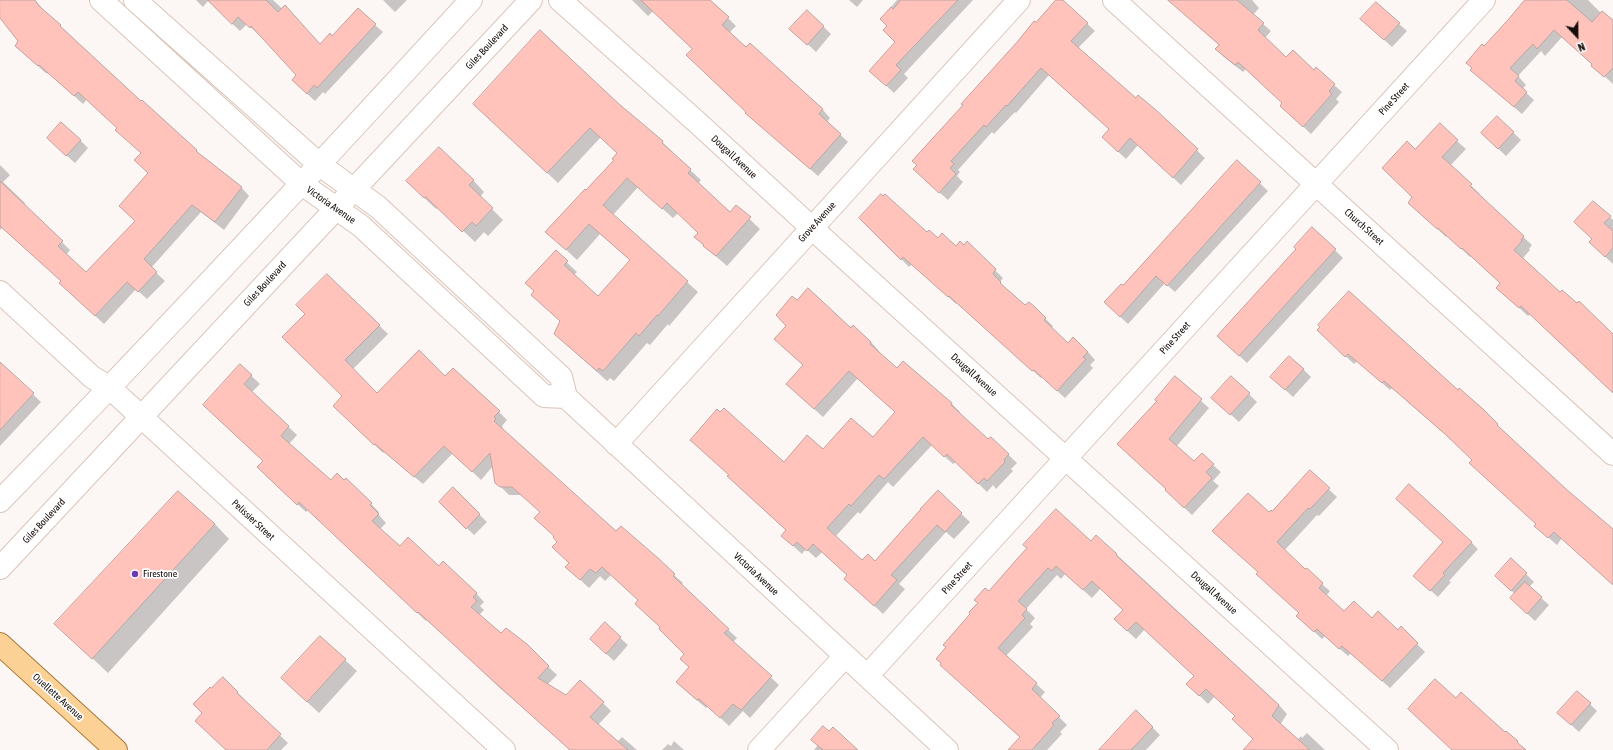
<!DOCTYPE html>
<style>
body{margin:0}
#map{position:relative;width:1613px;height:750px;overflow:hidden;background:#fcf7f5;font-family:"Asap Condensed",sans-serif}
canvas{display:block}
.north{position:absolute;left:1557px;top:16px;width:40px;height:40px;-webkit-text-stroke:3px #fff;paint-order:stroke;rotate:158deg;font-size:11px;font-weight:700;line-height:16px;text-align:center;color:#150d09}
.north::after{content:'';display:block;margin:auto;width:14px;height:18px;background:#150d09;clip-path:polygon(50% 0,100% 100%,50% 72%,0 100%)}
</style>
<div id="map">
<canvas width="1613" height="750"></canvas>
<div class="north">N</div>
</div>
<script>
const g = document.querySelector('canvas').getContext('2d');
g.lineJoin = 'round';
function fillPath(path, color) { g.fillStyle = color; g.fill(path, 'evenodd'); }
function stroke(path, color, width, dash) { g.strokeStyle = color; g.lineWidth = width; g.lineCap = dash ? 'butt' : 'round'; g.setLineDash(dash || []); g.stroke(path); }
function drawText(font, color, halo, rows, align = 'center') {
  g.font = font + ' "Asap Condensed",sans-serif'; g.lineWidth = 3.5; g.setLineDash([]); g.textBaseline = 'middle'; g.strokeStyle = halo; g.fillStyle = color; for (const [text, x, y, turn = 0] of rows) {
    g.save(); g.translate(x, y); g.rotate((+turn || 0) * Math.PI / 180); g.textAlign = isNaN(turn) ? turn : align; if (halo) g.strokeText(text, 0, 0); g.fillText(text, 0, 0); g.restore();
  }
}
const shadow = new Path2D(`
 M0,0H35L45,12L69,34L68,35L141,103L165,121L205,159L241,187L249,196L224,230L201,212L151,268L165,281L147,299L136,289L104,324L69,292L62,282L3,227L0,230V165L10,175L3,182L25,203L24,205L70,250L66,255L86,274L136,221L149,173L142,154L118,128L87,99L83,104L48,72L47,74L24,54L20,42L0,16Z
 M196,0H273L321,45L332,37L375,25L383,32L325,94L323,92L315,101L301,88L297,75L259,33L258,34L247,24L240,31L208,1L203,7Z
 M383,0H407L395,12Z
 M632,0H694L716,6L736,26L729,33L746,49L750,45L823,110L830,118L827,122L848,142L818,176L754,120L693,49L653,11L648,16Z
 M849,0H863L857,7Z
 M897,0H973L904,74L908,78L894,93L878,78L896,42L888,26L881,19Z
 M1057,0H1062L1095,31L1078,48L1136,99L1155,111L1205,158L1181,185L1138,145L1126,159L1111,145L1110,130L1049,75L1016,113L1015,112L994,134L992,132L958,170L960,172L957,176L963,182L948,200L922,177L1036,23Z
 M1170,0H1252L1259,8L1253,15L1271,31L1265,38L1286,58L1314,71L1316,69L1342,92L1336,99L1339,102L1311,134L1289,113L1283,103L1246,69L1243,72L1224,57L1216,49L1219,45Z
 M1527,0H1588L1601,13L1612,21L1613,20V84L1562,37L1545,56L1541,51L1518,76L1526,85L1522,89L1534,100L1522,114L1479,77L1484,47Z
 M807,11L831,34L816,52L799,36Z
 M1399,24L1407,31L1392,47L1370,27Z
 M619,104L662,142L673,152L672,153L701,180L698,184L730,214L736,206L760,229L727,266L704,246L696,237L699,233L678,213L673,218L638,187L613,215L698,292L669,326L668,324L650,345L647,343L614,381L610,378L607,381L566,344L561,322L543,305L556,252L577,272L574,275L598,297L631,261L600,234L577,260L547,232L615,160L618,153L601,137L558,183L485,114Z
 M1497,117L1521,140L1506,156L1490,141Z
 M80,140L88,148L75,163L56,146Z
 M1457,141L1466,149L1450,166L1480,194L1478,195L1532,245L1529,249L1530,250L1523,258L1560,293L1613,335V393L1530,314L1528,316L1506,296L1501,283L1471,256L1470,257L1447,235L1446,237L1418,211L1414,198L1416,150Z
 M1237,161L1268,191L1175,292L1165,283L1128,324L1113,310L1123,287Z
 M473,180L484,192L480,197L503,220L488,236L484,232L475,242L438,207L436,209L419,193Z
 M1594,202L1613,220V264L1598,250L1593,239Z
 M861,218L927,234L956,247L964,246L967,243L1003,278L1000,282L1008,291L1026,307L1034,308L1053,326L1051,329L1068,345L1088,352L1095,360L1090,365L1093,368L1065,398L1042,377L1041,378L957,303L956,304L912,264L909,267Z
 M1312,228L1343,258L1247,363L1226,343Z
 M327,275L388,334L353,369L378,394L445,378L499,412L507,420L502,426L503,428L502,429L616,532L674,575L683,583L681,585L737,638L733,642L779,685L750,718L743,711L729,726L708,706L706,708L685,690L677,682L690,667L686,654L661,628L639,600L611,575L605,581L600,576L589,588L575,575L559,542L541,512L522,495H509L496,482L493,466L481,480L453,453L423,484L384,452L383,453L334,406L344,396Z
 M851,329L871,342L879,351L878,353L897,370L903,363L952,404L960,412L959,413L988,441L991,438L1017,463L1011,469L1013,471L996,489L993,485L987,492L956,462L953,464L932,445L893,487L888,482L860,514L858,512L835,537L862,561L876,562L938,492L970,522L954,539L946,532L899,584L905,589L883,614L854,587L848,576L822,552L816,558L806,549L802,554L791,544L787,531L737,485L730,475L784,464L823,450L873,439L896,412L858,378L823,417L795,392L804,366L783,347Z
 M1326,338L1459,391L1481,409L1505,433L1565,489L1613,530V583L1562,538L1557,545L1543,533L1537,524L1454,442L1392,388L1390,390L1357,361L1354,364Z
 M241,366L260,384L252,392L297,435L289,444L331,481H344L346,479L379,512L378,514L386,523L380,529L400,548L439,567L476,593L484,602L480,606L484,610L479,615L501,635L526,645L557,675L547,685L566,697L603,703L611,711L598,725L617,742L622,737L637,750H568L569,749L549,730L501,689L450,640L427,620L426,621L308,510L306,512L266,476L264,461L212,413Z
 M4,367L41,402L0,446V372Z
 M1303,369L1311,377L1293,397L1279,384Z
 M1231,377L1257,402L1239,422L1220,405Z
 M1175,378L1209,408L1176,447L1194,462L1213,465L1221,472L1213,481L1219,486L1192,515L1174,498L1167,489L1158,401Z
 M1310,472L1337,497L1319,516L1317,515L1284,551L1330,591L1326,596L1344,613L1372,619L1398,631L1401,628L1425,652L1390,688L1351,653L1348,656L1325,636L1322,639L1305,623L1300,613L1259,572L1269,514L1272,512Z
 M453,489L487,522L474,535L440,502Z
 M215,524L229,539L108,673L56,624Z
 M1091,542L1116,554L1279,705L1287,714L1280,725L1297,740L1301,736L1302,738L1307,733L1325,750H1252L1254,739L1236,716L1215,696L1208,704L1196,692L1195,676L1145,629L1136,639L1124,628V611L1101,588L1092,598L1065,574L1061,579L1057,575L1026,609L1035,618L1030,624L1033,627L1006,656L1045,692L1040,698L1067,725L1060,732L1062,734L1047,750H1034L941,665L989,592Z
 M1471,542L1478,549L1449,581L1451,582L1438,597L1421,582Z
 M1526,574L1534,582L1529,587L1549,605L1535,621L1519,606L1515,594L1504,584Z
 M605,624L628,645L614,661L599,647Z
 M320,637L357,671L319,713L294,690Z
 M223,678L245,700L244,701L288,743L281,750H232L204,713L211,690Z
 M1590,704L1597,711L1579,732L1566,720Z
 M1152,727L1160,735L1146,750H1101Z
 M674,741L684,750H662L668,744L671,746Z
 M818,745L857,750H814Z`);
const building = new Path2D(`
 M0,0H35L39,6L61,25L60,26L141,101L142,100L197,150L196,151L242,187L215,222L192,205L144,259L157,272L138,292L127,282L95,316L59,283L61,281L0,226V181L63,241L58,246L86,272L135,221L119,206L148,173L134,160L141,153L115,130L117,128L78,92L74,96L39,65L38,66L15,46L18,41L0,18Z
 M208,0H266L278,12L285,5L320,44L330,33L332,36L358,8L376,24L317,88L314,85L307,94L292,80L296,75L251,26L250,28L238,17L232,24Z
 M641,0H710L729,17L722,25L746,47L750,43L823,109L819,114L841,134L810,169L745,113L746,112L686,55L692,49Z
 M901,0H958L896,65L901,70L886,86L869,71L895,42L883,30L887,26L880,19L891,7L893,9Z
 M1056,0H1063L1088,23L1071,41L1136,98L1138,95L1156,110L1198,149L1173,178L1130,138L1118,152L1102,137L1109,129L1041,68L1007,106L1006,105L986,127L984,125L951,161L954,164L950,168L956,174L939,193L913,169L917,165L912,161L963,105L961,104L1018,41L1034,21L1036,22Z
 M1168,0H1237L1264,23L1258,30L1286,57L1293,50L1314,70L1316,67L1335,84L1329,91L1332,94L1303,127L1280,106L1282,103L1238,62L1235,65L1215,49L1219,45Z
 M1525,0H1567L1592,22L1602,11L1613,20V68L1604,77L1591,66L1592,64L1554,30L1537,49L1533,44L1510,68L1519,76L1515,81L1527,92L1514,107L1470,70L1472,68L1466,63L1482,44L1484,46L1507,21Z
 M1376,2L1400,23L1384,40L1360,19Z
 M807,10L824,26L807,45L789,29Z
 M540,30L619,104L663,141L662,143L691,169L688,173L730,212L736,205L751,217L716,256L703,246L704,245L694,237L698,233L667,203L662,209L627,178L603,205L688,281L658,316L657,315L639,336L636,333L603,371L599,368L597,371L554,334L560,321L531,295L534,291L525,283L556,250L568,261L564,265L598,296L630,260L589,224L566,250L545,232L585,189L586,190L614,160L612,159L617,153L590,128L547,173L473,104Z
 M1497,116L1514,132L1498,149L1481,133Z
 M61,122L81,140L66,156L47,138Z
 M1440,123L1458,140L1442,157L1472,184L1470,186L1524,236L1521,240L1522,241L1514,250L1560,292L1562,290L1577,303L1579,301L1613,334V393L1521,306L1519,308L1496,288L1500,283L1462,248L1461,249L1438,228L1437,229L1408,203L1412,197L1382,168L1407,141L1415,149Z
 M439,147L474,180L469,185L493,208L476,226L472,222L462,232L426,197L424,198L406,181Z
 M1237,160L1261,182L1167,286L1156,276L1120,317L1104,302L1121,284L1123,285Z
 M881,194L883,196L885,194L927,232L929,230L938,238L942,233L956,246L960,241L964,245L967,241L996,269L993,274L1001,282L1000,283L1025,305L1029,302L1035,307L1046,318L1044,320L1068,343L1073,337L1088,352L1083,357L1086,359L1057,391L1034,370L1032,371L949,296L948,297L903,257L901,260L859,218Z
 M1593,201L1611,216L1604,223L1613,231V248L1605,257L1589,242L1592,239L1574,222Z
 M1312,227L1336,249L1239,356L1217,336L1296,249L1294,247Z
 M327,274L380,325L345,360L377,393L419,350L445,376L453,368L500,411L494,417L496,419L494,421L616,531L621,526L658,558L675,574L673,576L729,629L724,633L772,676L741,710L733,704L720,718L699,699L697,700L676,682L689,667L680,659L684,654L659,629L660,627L635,604L638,600L602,567L596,573L590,569L580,580L565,567L569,563L552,547L557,542L553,537L554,536L534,518L540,512L512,487H500L495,483L490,453L472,472L444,446L414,477L375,444L374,445L333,406L342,396L282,337L305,314L296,305Z
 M808,288L851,328L853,325L871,342L870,344L897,368L903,361L952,403L951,405L988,439L991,437L1009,454L1004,460L1005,462L987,481L984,478L978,484L947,454L944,457L923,437L884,479L879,475L851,506L849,504L827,528L862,560L868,554L875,561L921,509H920L938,490L962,513L945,532L937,525L891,575L897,580L874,606L844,579L847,575L813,544L807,551L797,542L793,546L781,536L786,530L727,476L729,475L690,440L717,409L720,412L724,408L784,462L807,435L823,449L851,418L873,437L895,412L849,371L814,409L786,384L803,365L774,339L786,326L776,315L792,296L797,300Z
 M1349,291L1458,390L1459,388L1482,408L1498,424L1497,425L1566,489L1613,529V585L1554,532L1548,538L1534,526L1536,524L1469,463L1472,460L1445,434L1384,381L1382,383L1348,354L1345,357L1317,330L1320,327L1318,325Z
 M1289,356L1304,369L1285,390L1270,377Z
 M0,362L34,393L0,430Z
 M240,364L252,375L244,384L289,426L281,436L331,480L337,473L344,480L346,478L372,503L370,505L379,514L372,521L400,546L408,537L439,566L443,561L477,593L473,597L477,601L471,607L501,633L506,628L527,644L549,666L538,678L566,695L580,680L604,702L590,717L628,750H570L492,680L440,632L418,612L417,613L299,502L297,505L257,467L263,461L203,405Z
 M1175,376L1202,399L1169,439L1194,461L1202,453L1214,464L1206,472L1212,478L1184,508L1165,490L1166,489L1117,444L1157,401L1155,400Z
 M1231,376L1250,393L1230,415L1211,398Z
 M1310,470L1330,488L1310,509L1308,508L1277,542L1305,569L1307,568L1323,583L1319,588L1344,611L1354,601L1372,618L1378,611L1398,630L1401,626L1418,643L1382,681L1342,646L1339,649L1317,629L1314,632L1296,616L1299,613L1256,574L1258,572L1212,531L1248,493L1269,512L1271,510L1272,511Z
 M1409,484L1472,542L1443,573L1445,575L1430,591L1413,576L1443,542L1396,499Z
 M453,487L480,514L466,529L439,502Z
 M178,491L215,524L92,659L54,624Z
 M1056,509L1091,541L1096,535L1117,554L1116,555L1279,705L1272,716L1310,750H1243L1253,739L1232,719L1235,716L1206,689L1199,696L1186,684L1194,676L1136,622L1127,631L1114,619L1123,610L1092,581L1083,590L1056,566L1052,571L1048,568L1018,601L1027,609L1022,615L1025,618L998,648L1037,683L1032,689L1060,716L1052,723L1054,725L1032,750H1008L1020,737L940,665L941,663L936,659L946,647L943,645L970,614L969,612L978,603L974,600L985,588L989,591L1017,559L1027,548L1023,545Z
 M1511,558L1527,573L1511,591L1495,576Z
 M1525,582L1542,597L1527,614L1510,598Z
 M605,622L621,637L606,654L590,639Z
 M320,636L346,659L307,702L281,678Z
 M223,677L238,692L237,693L281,734L267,750H226L195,721L202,713L193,704L210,687L211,688Z
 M1435,679L1456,698L1461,692L1505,732L1506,731L1518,741L1517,742L1526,750H1452L1408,709Z
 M1577,691L1591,703L1571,725L1557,713Z
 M1136,710L1153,727L1131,750H1099Z
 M823,726L829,731L833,727L858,750H823L811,740Z`);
const minor = new Path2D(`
 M101,0L302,184L361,226L544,396L566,397
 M135,0L320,165L378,207L561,377L566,397L947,750
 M560,0L699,124L826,241L1387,750
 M1114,0L1613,454
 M0,292L92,377L110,388L504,750
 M616,444L1019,0
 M0,501C160,337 316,169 471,0
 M0,568L531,0
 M867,676L1484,0
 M759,750L845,656`);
const major = new Path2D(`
 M0,644L116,750`);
const markers = [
 [135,574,4,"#6a3db5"]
];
const streetNames = [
 ["Giles Boulevard",487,47,-47],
 ["Pine Street",1394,99,-48],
 ["Dougall Avenue",734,157,43],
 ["Victoria Avenue",331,205,35],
 ["Grove Avenue",817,222,-48],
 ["Church Street",1364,227,42],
 ["Giles Boulevard",265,284,-47],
 ["Pine Street",1175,338,-48],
 ["Dougall Avenue",974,375,42],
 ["Pelissier Street",253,520,43],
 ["Giles Boulevard",44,521,-47],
 ["Victoria Avenue",756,574,43],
 ["Pine Street",957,578,-48],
 ["Dougall Avenue",1214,593,42],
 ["Ouellette Avenue",58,697,42]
];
const poiNames = [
 ["Firestone",143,574]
];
fillPath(shadow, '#0003');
fillPath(building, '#ffc3bb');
stroke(building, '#bda4a0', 1);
stroke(minor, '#dac4b8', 24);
stroke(major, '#a97936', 24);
stroke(minor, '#fff', 22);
stroke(major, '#fbd195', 22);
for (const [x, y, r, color] of markers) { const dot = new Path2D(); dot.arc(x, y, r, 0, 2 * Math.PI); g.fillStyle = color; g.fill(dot); stroke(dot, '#fff', 1.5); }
drawText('10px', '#150d09', '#fff', streetNames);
drawText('10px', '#150d09', '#fff', poiNames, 'left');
</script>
